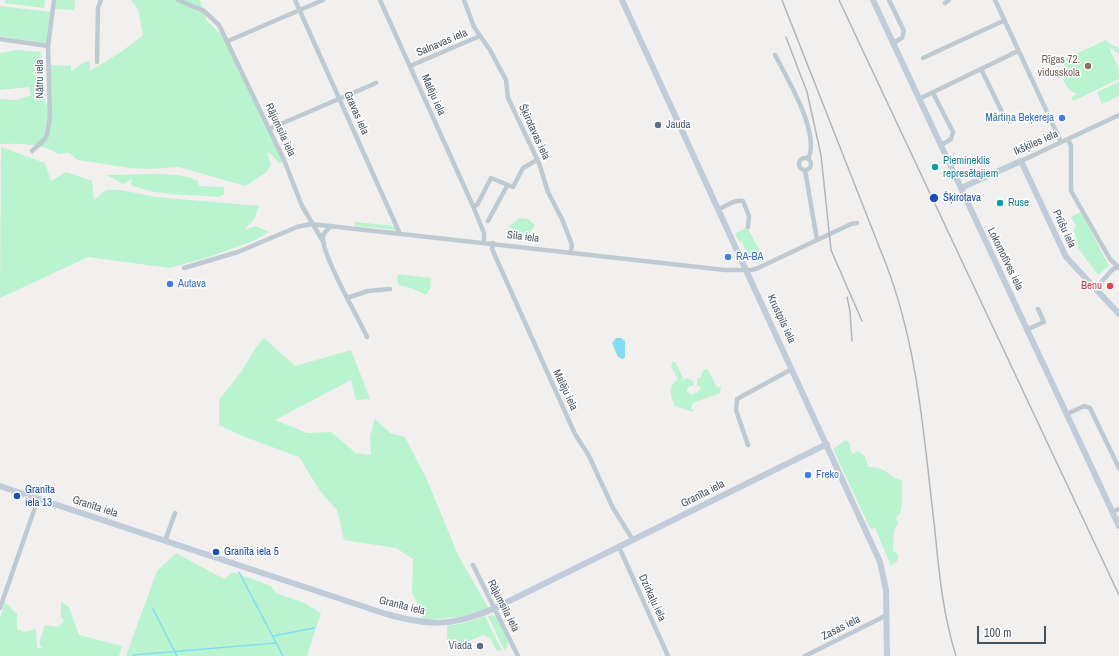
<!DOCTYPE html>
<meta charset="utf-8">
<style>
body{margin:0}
#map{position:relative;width:1119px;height:656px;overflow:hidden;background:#f2efef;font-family:"Archivo Narrow",sans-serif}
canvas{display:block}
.scale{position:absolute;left:977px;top:626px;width:69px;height:18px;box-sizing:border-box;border:2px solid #45535e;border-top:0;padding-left:5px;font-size:12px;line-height:14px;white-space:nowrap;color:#45535e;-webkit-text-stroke:3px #fff;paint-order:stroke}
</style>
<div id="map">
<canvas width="1119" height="656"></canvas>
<div class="scale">100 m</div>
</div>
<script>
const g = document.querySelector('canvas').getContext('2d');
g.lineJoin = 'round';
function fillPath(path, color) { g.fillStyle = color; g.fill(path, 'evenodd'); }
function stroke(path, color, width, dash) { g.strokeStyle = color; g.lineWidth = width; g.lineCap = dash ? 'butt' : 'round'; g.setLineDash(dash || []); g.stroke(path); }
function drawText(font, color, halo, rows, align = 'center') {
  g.font = font + ' "Archivo Narrow",sans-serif'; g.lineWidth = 3; g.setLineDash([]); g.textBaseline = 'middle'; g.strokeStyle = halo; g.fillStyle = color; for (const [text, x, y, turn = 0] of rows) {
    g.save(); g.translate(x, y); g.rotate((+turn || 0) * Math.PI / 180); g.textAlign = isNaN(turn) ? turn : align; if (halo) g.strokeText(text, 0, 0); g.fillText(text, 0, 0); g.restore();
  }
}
const green = new Path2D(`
 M5,0H45L44,8L4,3Z
 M55,0H75L74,10L54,9Z
 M131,0H200L207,21L228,41L284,160L280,164L271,154L267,152L271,164L267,172L245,186L179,167L149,169L130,168L78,160L69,153L58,154C47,144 15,143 0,144V99L16,100L31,95L29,87L0,90V53L16,50L41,52L40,83L46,91L45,106L51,100L50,65L71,66V71L85,62L90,61V71L121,52L143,35L138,9Z
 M0,6L50,12L46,44L0,36Z
 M1106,40L1107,42L1119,48V55L1114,50L1109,48L1119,69V79L1073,101L1071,97L1077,94C1064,88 1059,77 1065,63L1060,65L1058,62Z
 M1119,82V96L1102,104L1097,92Z
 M1,147L45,163L51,181L66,172L92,181L94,200L106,190H121L156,197L259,206L254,219L244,230L256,226L269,232L253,241L212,256L170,268L88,257L0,298Z
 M158,174C171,175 185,174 198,181L199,186L224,187V194L219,197C190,194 159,197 131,185L132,179L123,184L106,175Z
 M1081,212L1109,266L1098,275L1078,248L1074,230L1076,226L1071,217Z
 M519,218L528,219L535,225L527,237L509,227Z
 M355,222L395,226L396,230L355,226Z
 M747,227L765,260L756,263L747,255L742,241L740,242L735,234Z
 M398,274L431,278L430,289L426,295L411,288L398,285L399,282L397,281Z
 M264,338L295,366L351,350L370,399L356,400L351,380L275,420L307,433L331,432L356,453L371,455L370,436L375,419L390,433L405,437L427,480L458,555L489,609L460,617L424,620L412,592L413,559L396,548L344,540L337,510L320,491L299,457L245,437L219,425V400L241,372L257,346Z
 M673,361L676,363L683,378L681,381L687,378L693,381L694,385L687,388V391L691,395L696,393L701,388L700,386L697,387V379L701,377L704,369H707L717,387H721L720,393L693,403L691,408L694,412L675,406C670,395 667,387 678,379L671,366Z
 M846,440L850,444V450L854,454L858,451L865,456L868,467C887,467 886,475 902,481V504L900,515H897L896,519L898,523L894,531L893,551L898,554V560L891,566L875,528L872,529L869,526L833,449Z
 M176,553L224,579L233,572L271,586L276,593L302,602L321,613L307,656H126L157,571Z
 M5,602L17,614V629L24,632L36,629L37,648H42L39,643L45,625L59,627L64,620L61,618V602L69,607L79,635L122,646L119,656H0V618Z
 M493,615L497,617L508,641L507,647L504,650L488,616Z
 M485,616L502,651L496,650L490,638L483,635C473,639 456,649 447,639V626L464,623Z`);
const water = new Path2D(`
 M616,338H621L625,341V357L623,359L618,357L612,343Z`);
const stream = new Path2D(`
 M239,572L283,656
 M153,609L177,656
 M273,636L314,628
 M133,655L276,643`);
const street = new Path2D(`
 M178,0L204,11L219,25L284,160L302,206L324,243
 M295,0L400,234
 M380,0L473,206L484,233V242
 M464,0L474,27L490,50L506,80L508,98L539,163L548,192L562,219L572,245L571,252
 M889,0L904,31L902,38L893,43
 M995,0L1061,142
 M945,3L949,0
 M0,39L48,46
 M228,41L323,0
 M775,55C787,78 821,134 808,159
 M923,58L1003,21
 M97,62L98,8L101,0
 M410,66L480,36
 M981,69L1002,112
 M933,93L953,132L951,139L941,145
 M919,99L1018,51
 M269,129L376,83
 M1068,139L1071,146V191L1110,259L1119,268
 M32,151L44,140L47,135L50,116L48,46L54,0
 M799 164a6 6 0 1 1 12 0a6 6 0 1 1-12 0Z
 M1021,161L1119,115
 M805,170L817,240
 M473,206L477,205L491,178L513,187L523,168L537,160
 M719,209C726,206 735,199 743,201L749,216L748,227
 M488,221L507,186
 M331,226C328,229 324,232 323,236C320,252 359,319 367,337
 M493,243L492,249L575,434L589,456L613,508L633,540
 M184,268L238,252L297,227L311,224L725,270H752L758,268L851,224L857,223
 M1095,289L1112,270L1119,266
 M347,298L368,291L390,289
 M1028,329L1044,322L1038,309
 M1067,414L1084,406L1090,408L1119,468
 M748,445L736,410L737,399L792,369
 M1112,512L1119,509
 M165,541L175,513
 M619,547L668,656
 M473,565L518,656
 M0,608L38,499
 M805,656L885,616`);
const secondary = new Path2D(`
 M622,0L880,562L886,590L887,656
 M873,0L1119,526
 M961,188L1021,161L1066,257L1119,314
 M0,486L386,614C430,626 452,627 495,608L827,444`);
const rail = new Path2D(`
 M782,0L886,264C919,350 924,441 935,531C939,573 943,615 956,656
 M839,0L1119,595
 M786,37L807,92L821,155L831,250L862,321
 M847,297L850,311L852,341`);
const markers = [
 [1088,66,4,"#8d6e63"],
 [1062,118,4,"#3f7fe0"],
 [658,125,4,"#5c6f8a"],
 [935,167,4,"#0f9aa8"],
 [934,198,5,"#1a4fb4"],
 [1000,203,4,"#0f9aa8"],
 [728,257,4,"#3f7fe0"],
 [170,284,4,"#3f7fe0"],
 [1110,286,4,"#e0444e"],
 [808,475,4,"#3f7fe0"],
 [17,496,4,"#1a4fb4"],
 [216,552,4,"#1a4fb4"],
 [480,646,4,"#5c6f8a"]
];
const streetNames = [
 ["Salnavas iela",442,43,-23],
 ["Nātru iela",40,79,-91],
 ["Malēju iela",433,95,66],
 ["Gravas iela",356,113,66],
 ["Rājumsila iela",280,130,65],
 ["Šķirotavas iela",534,132,65],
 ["Ikšķiles iela",1036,143,-24],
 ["Prūšu iela",1064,229,65],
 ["Sila iela",523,237,7],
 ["Lokomotīves iela",1005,259,64],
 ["Krustpils iela",781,319,65],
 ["Malēju iela",565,390,65],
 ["Granīta iela",703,494,-27],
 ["Granīta iela",95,507,18],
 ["Dzirkaļu iela",652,598,65],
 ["Granīta iela",402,606,14],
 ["Rājumsila iela",503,606,63],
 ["Zasas iela",841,628,-27]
];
const educationNames = [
 ["Rīgas 72.",1080,60],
 ["vidusskola",1080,73]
];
const shopNames = [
 ["Mārtiņa Beķereja",1054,118,"right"],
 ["RA-BA",736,257],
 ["Autava",178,284],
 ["Freko",816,475]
];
const serviceNames = [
 ["Jauda",666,125],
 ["Viada",472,646,"right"]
];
const cultureNames = [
 ["Piemineklis",943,161],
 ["represētajiem",943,174],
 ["Ruse",1008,203]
];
const transitNames = [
 ["Šķirotava",943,198],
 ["Granīta",25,490],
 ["iela 13",25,503],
 ["Granīta iela 5",224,552]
];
const healthNames = [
 ["Benu",1102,286]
];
fillPath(green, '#baf3d0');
fillPath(water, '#83dcf3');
stroke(stream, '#83dcf3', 1.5);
stroke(street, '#becad2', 4.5);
stroke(secondary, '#c0ccda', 6);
stroke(rail, '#b1b4ba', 1.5);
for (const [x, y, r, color] of markers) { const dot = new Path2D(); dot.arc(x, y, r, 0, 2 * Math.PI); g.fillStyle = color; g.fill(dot); stroke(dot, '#fff', 1.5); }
drawText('11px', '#45535e', '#fff', streetNames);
drawText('11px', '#785e54', '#fff', educationNames, 'right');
drawText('11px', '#366cbe', '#fff', shopNames, 'left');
drawText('11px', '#4e5e75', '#fff', serviceNames, 'left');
drawText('11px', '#0d838f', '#fff', cultureNames, 'left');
drawText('11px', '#164399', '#fff', transitNames, 'left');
drawText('11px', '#be3a42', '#fff', healthNames, 'right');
</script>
